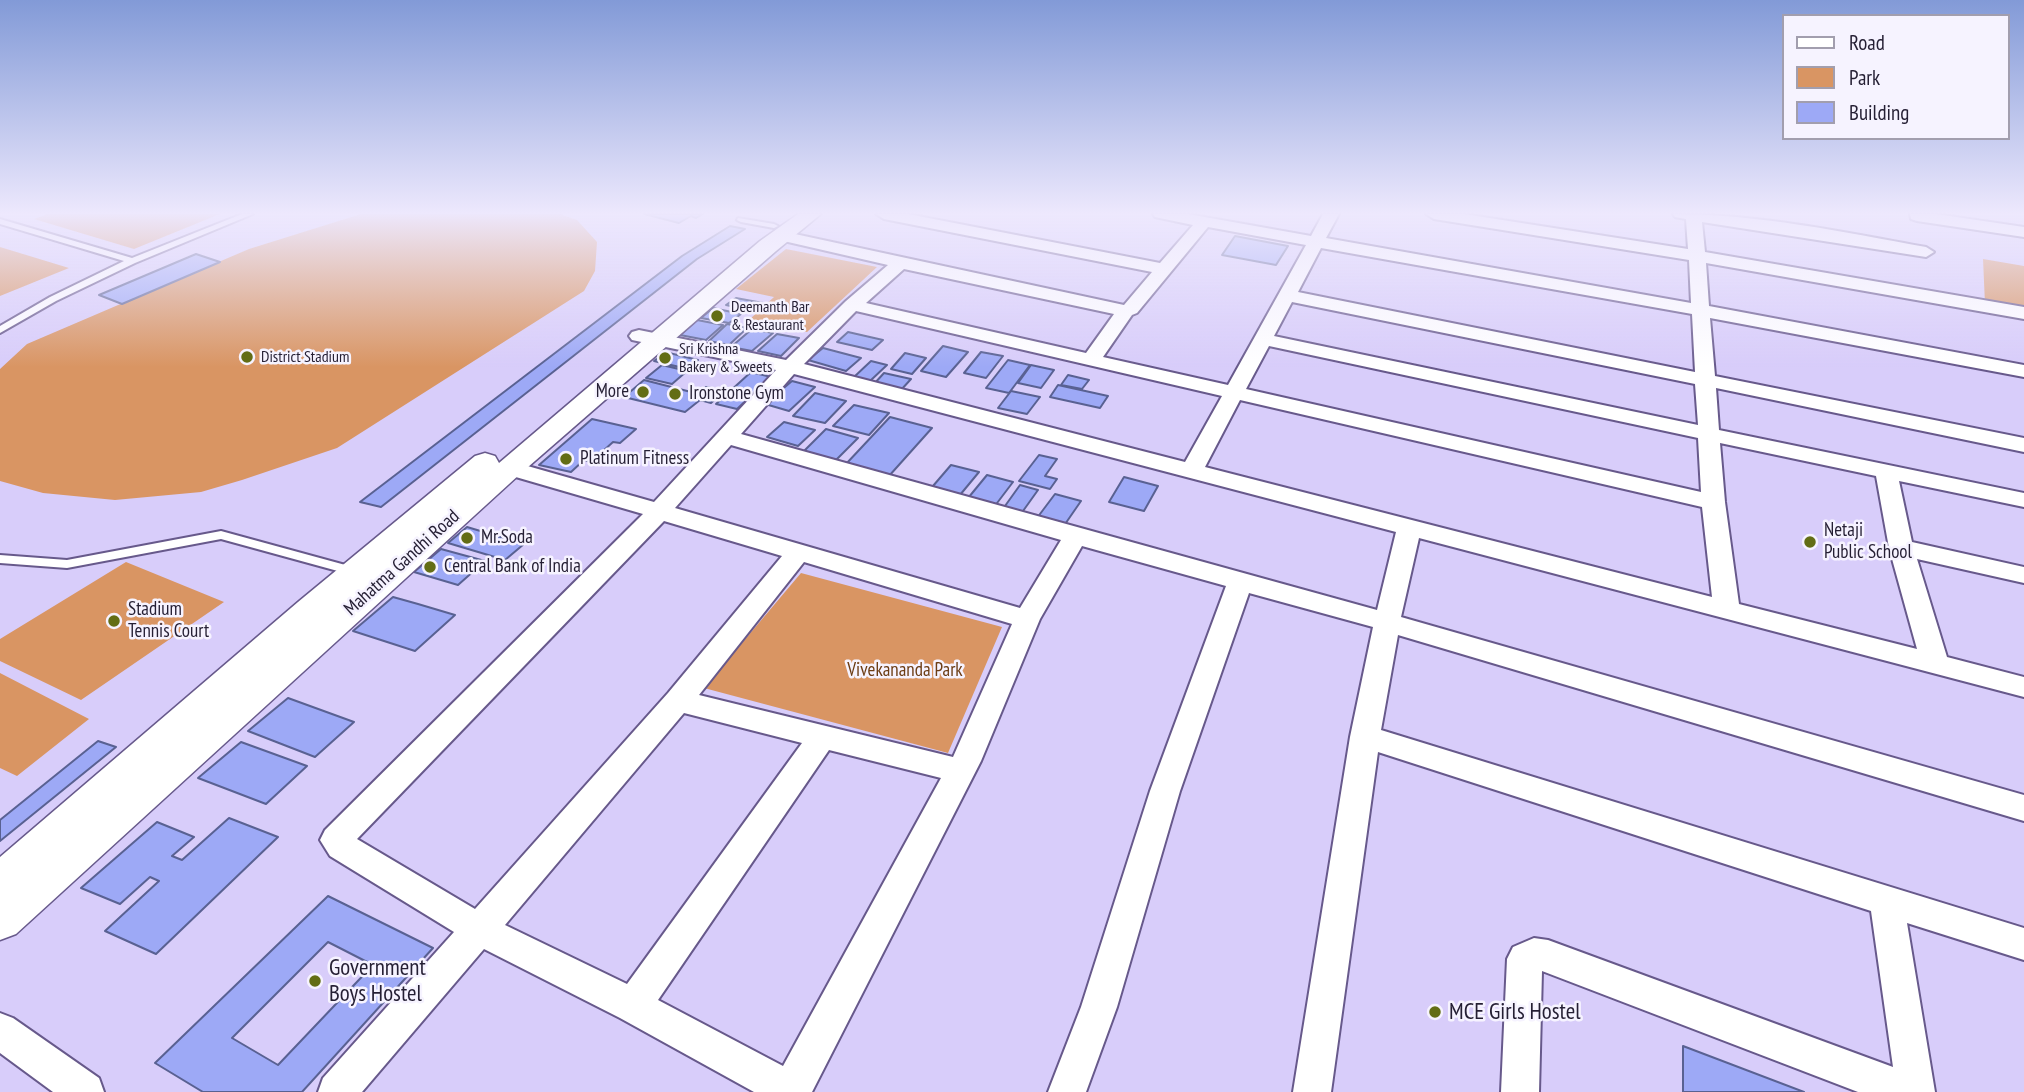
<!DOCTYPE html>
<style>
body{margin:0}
#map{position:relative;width:2024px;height:1092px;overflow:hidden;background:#d8cdfa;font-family:"PT Sans Narrow",sans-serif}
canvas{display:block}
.legend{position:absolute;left:1782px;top:14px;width:228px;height:126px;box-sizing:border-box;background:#f6f3ff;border:2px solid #a29eae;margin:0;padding:9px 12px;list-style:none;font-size:21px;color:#251f34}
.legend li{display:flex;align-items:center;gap:14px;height:35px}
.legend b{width:35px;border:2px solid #a29eae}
</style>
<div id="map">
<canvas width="2024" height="1092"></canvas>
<ul class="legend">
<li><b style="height:9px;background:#fff"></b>Road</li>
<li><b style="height:19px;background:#d99563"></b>Park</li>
<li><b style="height:19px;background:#9da9f6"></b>Building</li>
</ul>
</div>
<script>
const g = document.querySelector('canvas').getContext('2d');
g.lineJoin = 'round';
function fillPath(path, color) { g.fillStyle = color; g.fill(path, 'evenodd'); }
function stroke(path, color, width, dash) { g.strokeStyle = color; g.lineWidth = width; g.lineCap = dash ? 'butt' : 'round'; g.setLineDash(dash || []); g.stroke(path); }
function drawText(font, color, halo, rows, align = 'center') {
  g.font = font + ' "PT Sans Narrow",sans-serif'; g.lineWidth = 5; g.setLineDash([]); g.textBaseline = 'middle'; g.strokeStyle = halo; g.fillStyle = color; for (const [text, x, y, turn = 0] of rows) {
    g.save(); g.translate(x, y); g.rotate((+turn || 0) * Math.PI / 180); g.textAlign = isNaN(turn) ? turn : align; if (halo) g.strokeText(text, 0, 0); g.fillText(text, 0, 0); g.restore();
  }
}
const green = new Path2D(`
 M48,214H220L134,249L34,219Z
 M361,214H560L577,220L597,242L595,271L584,291L337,448L242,480L201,492L115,500L43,493L0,481V369L27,344L249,249Z
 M0,247L69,268L0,296Z
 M786,249L877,267L807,332L750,319L774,297L736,289Z
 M1983,259L2024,266V311L1985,304Z
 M126,562L224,602L81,700L0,661V639Z
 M801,573L1002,627L948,753L704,688Z
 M0,673L89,719L17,776L0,768Z`);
const building = new Path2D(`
 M644,214H703L696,218L691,216L679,223Z
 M730,226L745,229L697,259L381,507L360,502L682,256Z
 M1235,236L1288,246L1276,265L1222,255Z
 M196,254L220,262L122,304L99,295Z
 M736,298L763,303L753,311L726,305Z
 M713,308L741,314L729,323L701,318Z
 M697,320L723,325L706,340L680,335Z
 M727,324L747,328L729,345L709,341Z
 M752,329L773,333L752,351L731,347Z
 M848,332L883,340L872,350L837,342Z
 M777,334L799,338L781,356L758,351Z
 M943,346L968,352L946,377L921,371Z
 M823,348L861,358L846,371L808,360Z
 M665,352L698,360L688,369L654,361Z
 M981,352L1003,356L986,378L964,373Z
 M905,353L926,358L912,374L891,369Z
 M1008,360L1030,365L1009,393L986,388Z
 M871,361L887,365L870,381L854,377Z
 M662,365L687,371L672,384L646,378Z
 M1031,365L1054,370L1041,388L1018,383Z
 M751,372L771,377L737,409L716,404Z
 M884,373L911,379L901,390L874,384Z
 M1068,375L1089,380L1082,389L1061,385Z
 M644,380L699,394L706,387L724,391L711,403L700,400L685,412L624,397Z
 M792,381L815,387L789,411L765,404Z
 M1058,385L1108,396L1100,408L1050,397Z
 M1011,391L1040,397L1027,414L998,408Z
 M815,393L846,401L825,423L793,416Z
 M854,405L889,413L869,435L833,426Z
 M890,417L932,428L889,476L846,464Z
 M592,419L636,429L620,443L613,442L591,462L584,460L571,472L539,465Z
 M784,422L815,430L798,446L767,437Z
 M826,429L858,438L836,460L804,451Z
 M1039,455L1057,459L1045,476L1057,479L1050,489L1019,481Z
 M951,465L979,472L955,501L927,493Z
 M987,475L1013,482L991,511L964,503Z
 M1124,477L1158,486L1144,511L1109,502Z
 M1020,485L1038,490L1018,518L1000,513Z
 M1055,494L1081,501L1061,530L1034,522Z
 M467,527L524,544L505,560L448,543Z
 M441,549L485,561L458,585L414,572Z
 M393,597L418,604L455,615L415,651L353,631Z
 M288,698L354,722L315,757L248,731Z
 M98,741L116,747L0,841V820Z
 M241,742L307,766L266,804L198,778Z
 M229,818L278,837L156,954L105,931L159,881L150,877L120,904L81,888L157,822L194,837L172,856L182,860Z
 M328,896L433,948L302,1092H203L155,1063ZM328,942L373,965L278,1065L232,1038Z
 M1683,1046L1804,1092H1683Z`);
const service = new Path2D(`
 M242,214H253L135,263L56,301L0,333V326L50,297L124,261L0,224V219L132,258Z
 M738,218L774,224L778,226L774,228L741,222L737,220Z
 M221,531L360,569L362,572L356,576L221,539L67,568L0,563V555L67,560Z`);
const minor = new Path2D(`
 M876,214H908L1160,263L1193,225L1155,217L1153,214H1188L1311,236L1323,214H1339L1326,238L1691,303L1689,260L1434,219L1426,214H1464L1688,249L1686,219L1675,217L1673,214C1758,214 1843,232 1926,247L1934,252L1926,257L1702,222L1705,252L2024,307V319L1706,263L1709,306L2024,365V377L1710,318L1715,376L2024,438V452L1716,388L1719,430L2024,493V507L1899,481L1912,542L2024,567V583L1917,559L1947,657L2024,677V697L1419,538L1401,617L2024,795V821L1398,635L1381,730L2024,928V960L1907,923L1935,1092H1858L1542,971L1539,1092H1501L1507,959L1513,947L1534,938L1548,940L1893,1067L1871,911L1378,752L1331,1092H1293L1350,737L1373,627L1249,593L1180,791L1117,1007L1086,1092H1048L1081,1007L1150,791L1226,586L1082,546L1040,619L981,761L812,1092H754L620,1018L484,949L362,1092H318L323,1078L454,932L330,856L320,840L325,830L643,514L502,473L499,468L502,463L510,461L654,502L776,370L632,340L629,336L632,332L639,330L786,360L846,301L888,265L775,239L773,236L775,233L781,231L1124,305L1152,272L884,219ZM1208,227L1306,245L1228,385L1103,357L1132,315L1137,313ZM1321,248L1692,314L1695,372L1298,292ZM904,269L1114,314L1086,353L866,303ZM1292,302L1695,384L1698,425L1274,336ZM856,311L1222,396L1185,462L804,364ZM1269,346L1698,438L1701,492L1246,389ZM794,374L1396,532L1377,610L741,434ZM1240,400L1702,507L1712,597L1205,467ZM1720,443L1876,476L1889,548L1917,649L1739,604L1725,502ZM731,445L1061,540L1020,608L675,508ZM664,521L782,556L668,693L475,909L357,839ZM804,562L1012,624L953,757L699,695ZM684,713L802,743L627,984L505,925ZM829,750L941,778L783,1066L658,1000Z
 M1910,214H1936L2024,227V237L1917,221L1911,219Z
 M0,1013L13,1018L99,1078L104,1092H53L0,1053Z`);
const tertiary = new Path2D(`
 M798,214H821L776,251L520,474L16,934L0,940V857L298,602L475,456L485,453L495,456L499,463L760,241Z`);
const markers = [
 [717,316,7,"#636d15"],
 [247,357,7,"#636d15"],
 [665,358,7,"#636d15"],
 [643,392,7,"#636d15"],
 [675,394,7,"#636d15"],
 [566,459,7,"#636d15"],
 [467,538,7,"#636d15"],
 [1810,542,7,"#636d15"],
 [430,567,7,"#636d15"],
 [114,621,7,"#636d15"],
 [315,981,7,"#636d15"],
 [1435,1012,7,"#636d15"]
];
const farPoinames = [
 ["Deemanth Bar",731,307],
 ["& Restaurant",731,325],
 ["Sri Krishna",679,349],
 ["Bakery & Sweets",679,367],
 ["District Stadium",261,357]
];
const poiNames = [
 ["More",629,392,"right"],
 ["Ironstone Gym",689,394],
 ["Platinum Fitness",580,459],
 ["Netaji",1824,531],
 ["Public School",1824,553],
 ["Mr.Soda",481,538],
 ["Central Bank of India",444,567],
 ["Stadium",128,610],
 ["Tennis Court",128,632]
];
const streetNames = [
 ["Mahatma Gandhi Road",402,563,-42]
];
const parkNames = [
 ["Vivekananda Park",905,671]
];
const nearPoinames = [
 ["Government",329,968],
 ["Boys Hostel",329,994],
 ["MCE Girls Hostel",1449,1012]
];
fillPath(green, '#d99563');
fillPath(building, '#9da9f6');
stroke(building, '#596192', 2);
stroke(service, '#67598b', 4);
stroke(minor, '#67598b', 4);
stroke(tertiary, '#67598b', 3);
fillPath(service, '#fff');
fillPath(minor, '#fff');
fillPath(tertiary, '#fff');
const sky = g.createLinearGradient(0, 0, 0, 367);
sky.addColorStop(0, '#829ad7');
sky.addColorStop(0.58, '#ede8fd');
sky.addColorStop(1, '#ede8fd00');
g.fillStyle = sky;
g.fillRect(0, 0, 2024, 367);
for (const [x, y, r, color] of markers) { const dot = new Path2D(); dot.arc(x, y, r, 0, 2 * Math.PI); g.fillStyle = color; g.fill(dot); stroke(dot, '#f6f3ff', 2.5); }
drawText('16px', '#251f34', '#f6f3ff', farPoinames, 'left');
drawText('19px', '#251f34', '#f6f3ff', poiNames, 'left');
drawText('19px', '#251f34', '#f6f3ff', streetNames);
drawText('19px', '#6c3d15', '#f6f3ff', parkNames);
drawText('23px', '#251f34', '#f6f3ff', nearPoinames, 'left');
</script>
